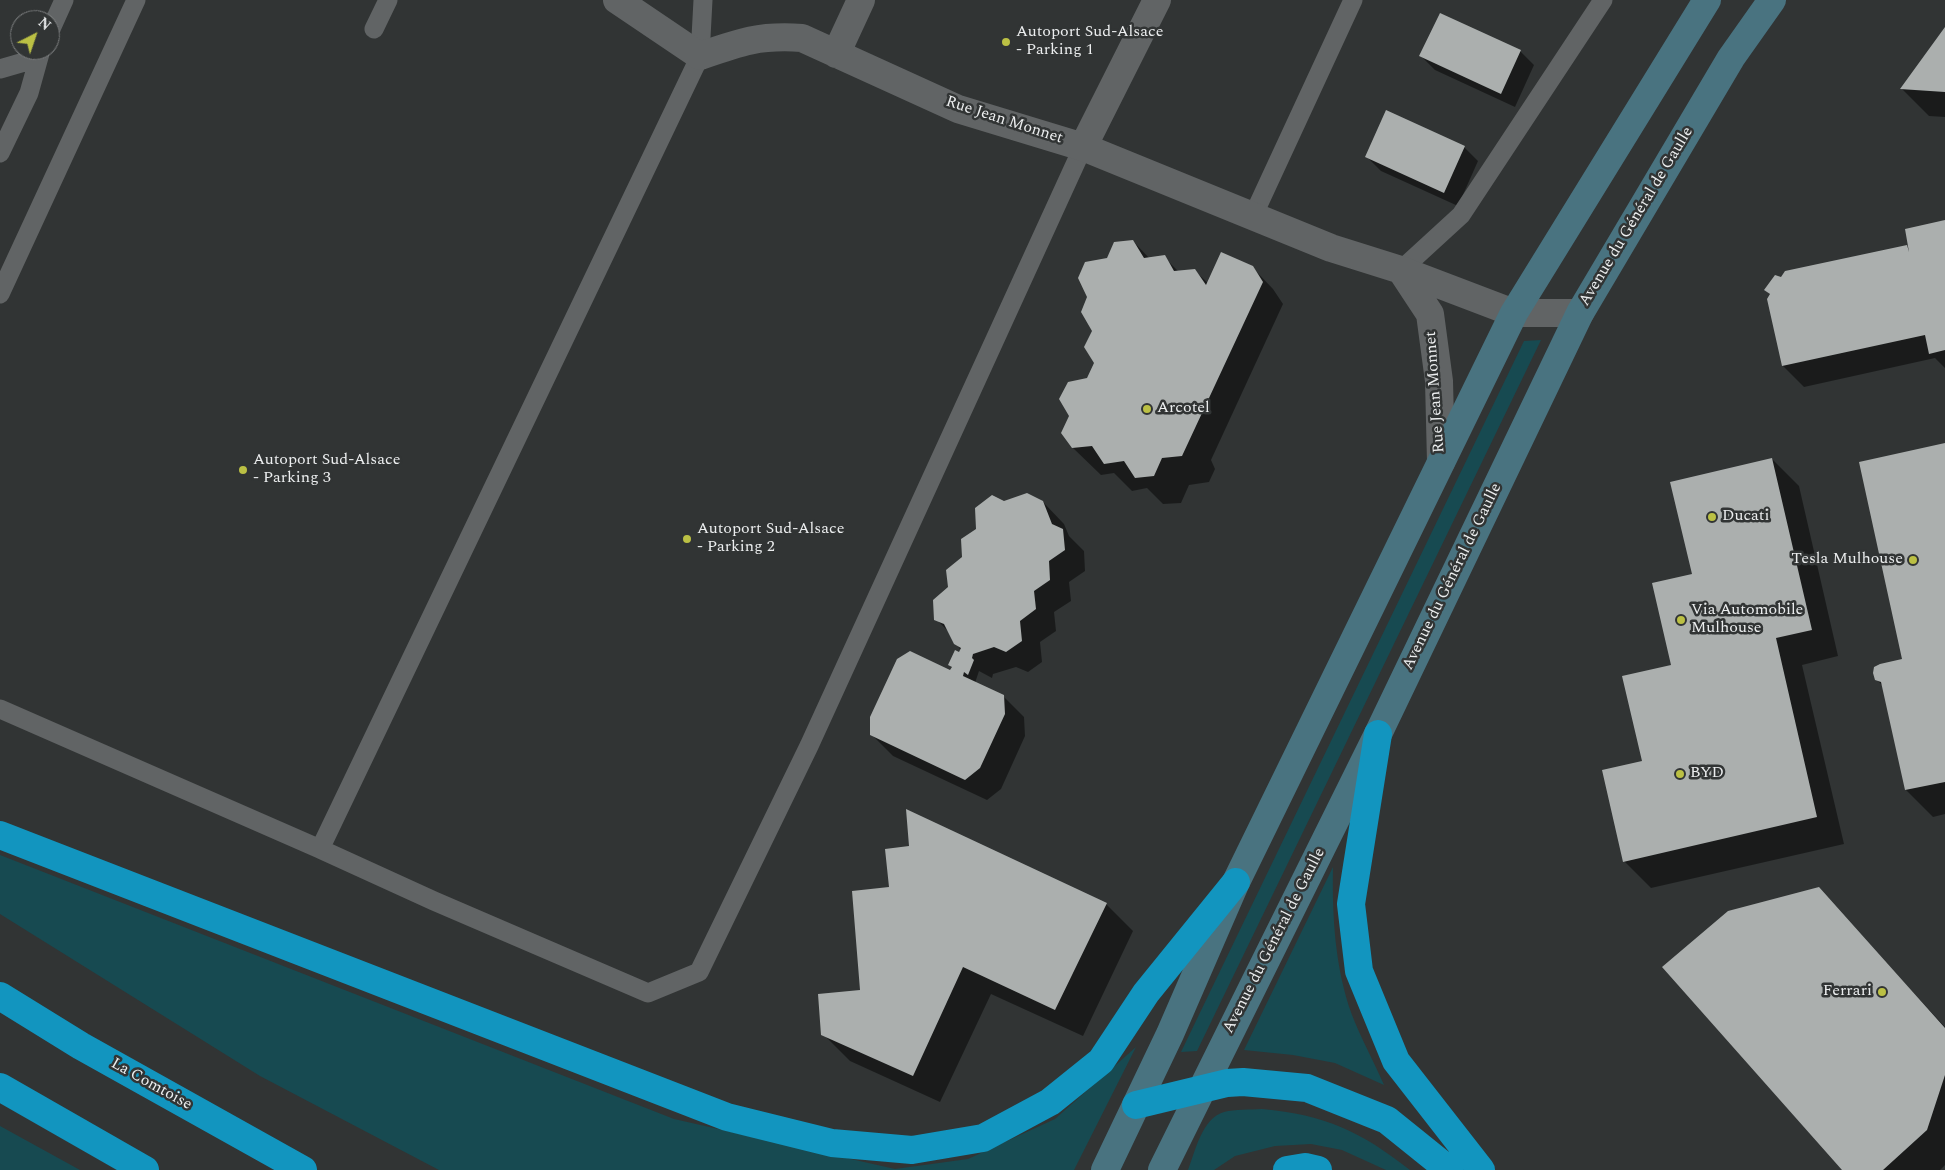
<!DOCTYPE html>
<meta charset="utf-8">
<style>
body{margin:0}
#map{position:relative;width:1945px;height:1170px;overflow:hidden;background:#313434;font-family:Spectral,serif}
canvas{display:block}
.north{position:absolute;left:10px;top:10px;width:50px;height:50px;box-sizing:border-box;background:#313434;border:1px solid #7c7e7f;border-radius:50%;rotate:41deg;font-size:14px;font-weight:700;line-height:20px;text-align:center;color:#eceeef}
.north::after{content:'';display:block;margin:auto;width:18px;height:22px;background:#bbc044;clip-path:polygon(50% 0,100% 100%,50% 72%,0 100%)}
</style>
<div id="map">
<canvas width="1945" height="1170"></canvas>
<div class="north">N</div>
</div>
<script>
const g = document.querySelector('canvas').getContext('2d');
g.lineJoin = 'round';
function fillPath(path, color) { g.fillStyle = color; g.fill(path, 'evenodd'); }
function stroke(path, color, width, dash) { g.strokeStyle = color; g.lineWidth = width; g.lineCap = dash ? 'butt' : 'round'; g.setLineDash(dash || []); g.stroke(path); }
function drawText(font, color, halo, rows, align = 'center') {
  g.font = font + ' Spectral,serif'; g.lineWidth = 5; g.setLineDash([]); g.textBaseline = 'middle'; g.strokeStyle = halo; g.fillStyle = color; for (const [text, x, y, turn = 0] of rows) {
    g.save(); g.translate(x, y); g.rotate((+turn || 0) * Math.PI / 180); g.textAlign = isNaN(turn) ? turn : align; if (halo) g.strokeText(text, 0, 0); g.fillText(text, 0, 0); g.restore();
  }
}
const green = new Path2D(`
 M1541,340L1197,1051L1181,1052L1524,341Z
 M0,855L674,1119L895,1169L968,1159L1055,1119L1136,1047L1074,1170H439L260,1076L0,914Z
 M1333,867C1332,916 1335,968 1352,1015C1361,1038 1374,1062 1384,1085L1335,1063L1293,1055L1244,1050Z
 M1262,1109C1326,1115 1360,1131 1410,1170H1386L1342,1150L1311,1144L1275,1146L1235,1156L1214,1170H1188C1195,1152 1202,1118 1224,1112C1235,1109 1250,1110 1262,1109Z
 M0,1126L80,1170H0Z`);
const shadow = new Path2D(`
 M1945,29V117L1929,116L1902,89Z
 M1520,51L1534,65L1515,107L1435,70L1421,56Z
 M1464,147L1478,161L1458,206L1381,171L1367,157Z
 M1945,222V368L1935,358L1804,387L1783,366L1771,295L1765,290L1782,279L1906,246L1910,250Z
 M1133,241L1150,259L1164,257L1179,272L1195,271L1209,284L1252,267L1273,289L1283,304L1211,460L1215,469L1209,482L1189,485L1181,503L1163,504L1147,488L1132,491L1114,473L1101,475L1073,448L1088,380L1095,363L1094,331L1108,259Z
 M1945,444V814L1933,817L1906,790L1884,687L1876,679L1903,660Z
 M1772,459L1799,486L1838,656L1802,665L1844,844L1651,888L1624,861L1643,762L1673,666L1693,575Z
 M1043,502L1064,524L1069,536L1084,551L1085,571L1069,582L1071,601L1054,612L1056,631L1040,642L1042,662L1028,672L1016,667L993,674L992,678L979,671L975,683L1003,696L1024,717L1025,736L1001,789L987,800L893,756L872,735L951,672L953,668L949,665L964,656L950,633L936,619L978,529L1004,503Z
 M1818,889L1945,1027V1165L1940,1170H1844Z
 M1106,904L1133,931L1083,1036L991,994L940,1102L850,1061L823,1034L861,992Z`);
const building = new Path2D(`
 M1440,13L1521,50L1501,94L1419,56Z
 M1945,27V92L1900,89Z
 M1386,110L1465,146L1444,193L1365,157Z
 M1945,220V350L1929,354L1925,335L1782,366L1767,299L1770,294L1764,290L1775,275L1781,277L1785,271L1907,245L1909,252L1905,229Z
 M1133,240L1144,258L1165,255L1174,271L1195,269L1206,285L1221,252L1253,266L1263,282L1182,456L1162,458L1154,476L1135,478L1124,461L1104,464L1092,446L1072,448L1061,433L1069,416L1059,399L1068,382L1087,378L1094,363L1084,347L1092,331L1081,312L1087,297L1078,278L1085,262L1107,258L1114,242Z
 M1945,443V782L1905,790L1881,682L1875,680L1873,673L1874,667L1880,664L1902,659L1859,462Z
 M1772,458L1812,630L1776,638L1817,817L1623,862L1602,770L1642,761L1622,676L1671,665L1652,583L1692,574L1670,482Z
 M1027,493L1043,501L1052,524L1063,529L1065,550L1049,561L1050,580L1034,591L1036,609L1020,621L1022,641L1006,652L994,647L973,654L972,658L974,660L968,675L964,672L963,676L1004,695L1005,714L980,768L965,780L870,735V717L897,659L910,651L950,670L952,667L948,665L955,650L959,652L961,648L954,644L944,624L934,620L933,600L948,587L946,570L962,557L961,539L976,529L975,508L992,495L1004,501Z
 M906,809L1107,903L1055,1010L963,967L913,1076L821,1035L818,994L860,990L852,891L889,887L885,849L909,846Z
 M1819,887L1945,1028V1075L1927,1130L1883,1170H1842L1662,967L1728,911Z`);
const service = new Path2D(`
 M374,29L388,0
 M50,31L64,0
 M0,69L38,58
 M0,153L29,93L41,50
 M1253,216L1353,0
 M1401,270L1461,215L1603,0
 M0,294L136,0
 M0,709L320,849L700,56L703,0
 M320,849L434,901L648,993L699,972L809,746L1083,147`);
const minor = new Path2D(`
 M617,0L700,56C740,42 759,35 802,38L958,109L1083,147L1331,248L1401,270L1514,313H1580
 M836,54L861,0
 M1083,147L1157,0
 M1401,270L1430,314L1439,381L1441,462`);
const secondary = new Path2D(`
 M1105,1170L1170,1034L1236,882L1514,313L1707,0
 M1162,1170L1378,734L1580,313L1731,58L1772,0`);
const motorway = new Path2D(`
 M1378,734L1351,904L1359,971L1396,1061L1481,1170
 M0,835L727,1117L832,1143L912,1150L983,1138L1050,1102L1101,1061L1146,993L1236,882
 M0,996L81,1046L303,1170
 M0,1087L145,1170
 M1136,1105L1227,1083L1243,1082L1307,1088L1387,1120L1449,1170
 M1287,1170L1305,1167L1318,1170`);
const markers = [
 [1006,42,5,"#bbc044"],
 [1147,409,5,"#bbc044"],
 [243,470,5,"#bbc044"],
 [1712,517,5,"#bbc044"],
 [687,539,5,"#bbc044"],
 [1913,560,5,"#bbc044"],
 [1681,620,5,"#bbc044"],
 [1680,774,5,"#bbc044"],
 [1882,992,5,"#bbc044"]
];
const poiNames = [
 ["Autoport Sud-Alsace",1016,33],
 ["- Parking 1",1016,51],
 ["Arcotel",1157,409],
 ["Autoport Sud-Alsace",253,461],
 ["- Parking 3",253,479],
 ["Ducati",1722,517],
 ["Autoport Sud-Alsace",697,530],
 ["- Parking 2",697,548],
 ["Tesla Mulhouse",1903,560,"right"],
 ["Via Automobile",1691,611],
 ["Mulhouse",1691,629],
 ["BYD",1690,774],
 ["Ferrari",1872,992,"right"]
];
const streetNames = [
 ["Rue Jean Monnet",1004,121,18],
 ["Avenue du Général de Gaulle",1637,217,-59],
 ["Rue Jean Monnet",1436,392,-94],
 ["Avenue du Général de Gaulle",1453,577,-64],
 ["Avenue du Général de Gaulle",1275,941,-63],
 ["La Comtoise",151,1085,29]
];
fillPath(green, '#174a51');
fillPath(shadow, '#0007');
fillPath(building, '#abafae');
stroke(service, '#616465', 19);
stroke(minor, '#616465', 28);
stroke(secondary, '#497380', 28);
stroke(motorway, '#1295bf', 28);
for (const [x, y, r, color] of markers) { const dot = new Path2D(); dot.arc(x, y, r, 0, 2 * Math.PI); g.fillStyle = color; g.fill(dot); stroke(dot, '#313434', 2); }
drawText('16px', '#eceeef', '#313434', poiNames, 'left');
drawText('16px', '#eceeef', '#313434', streetNames);
</script>
